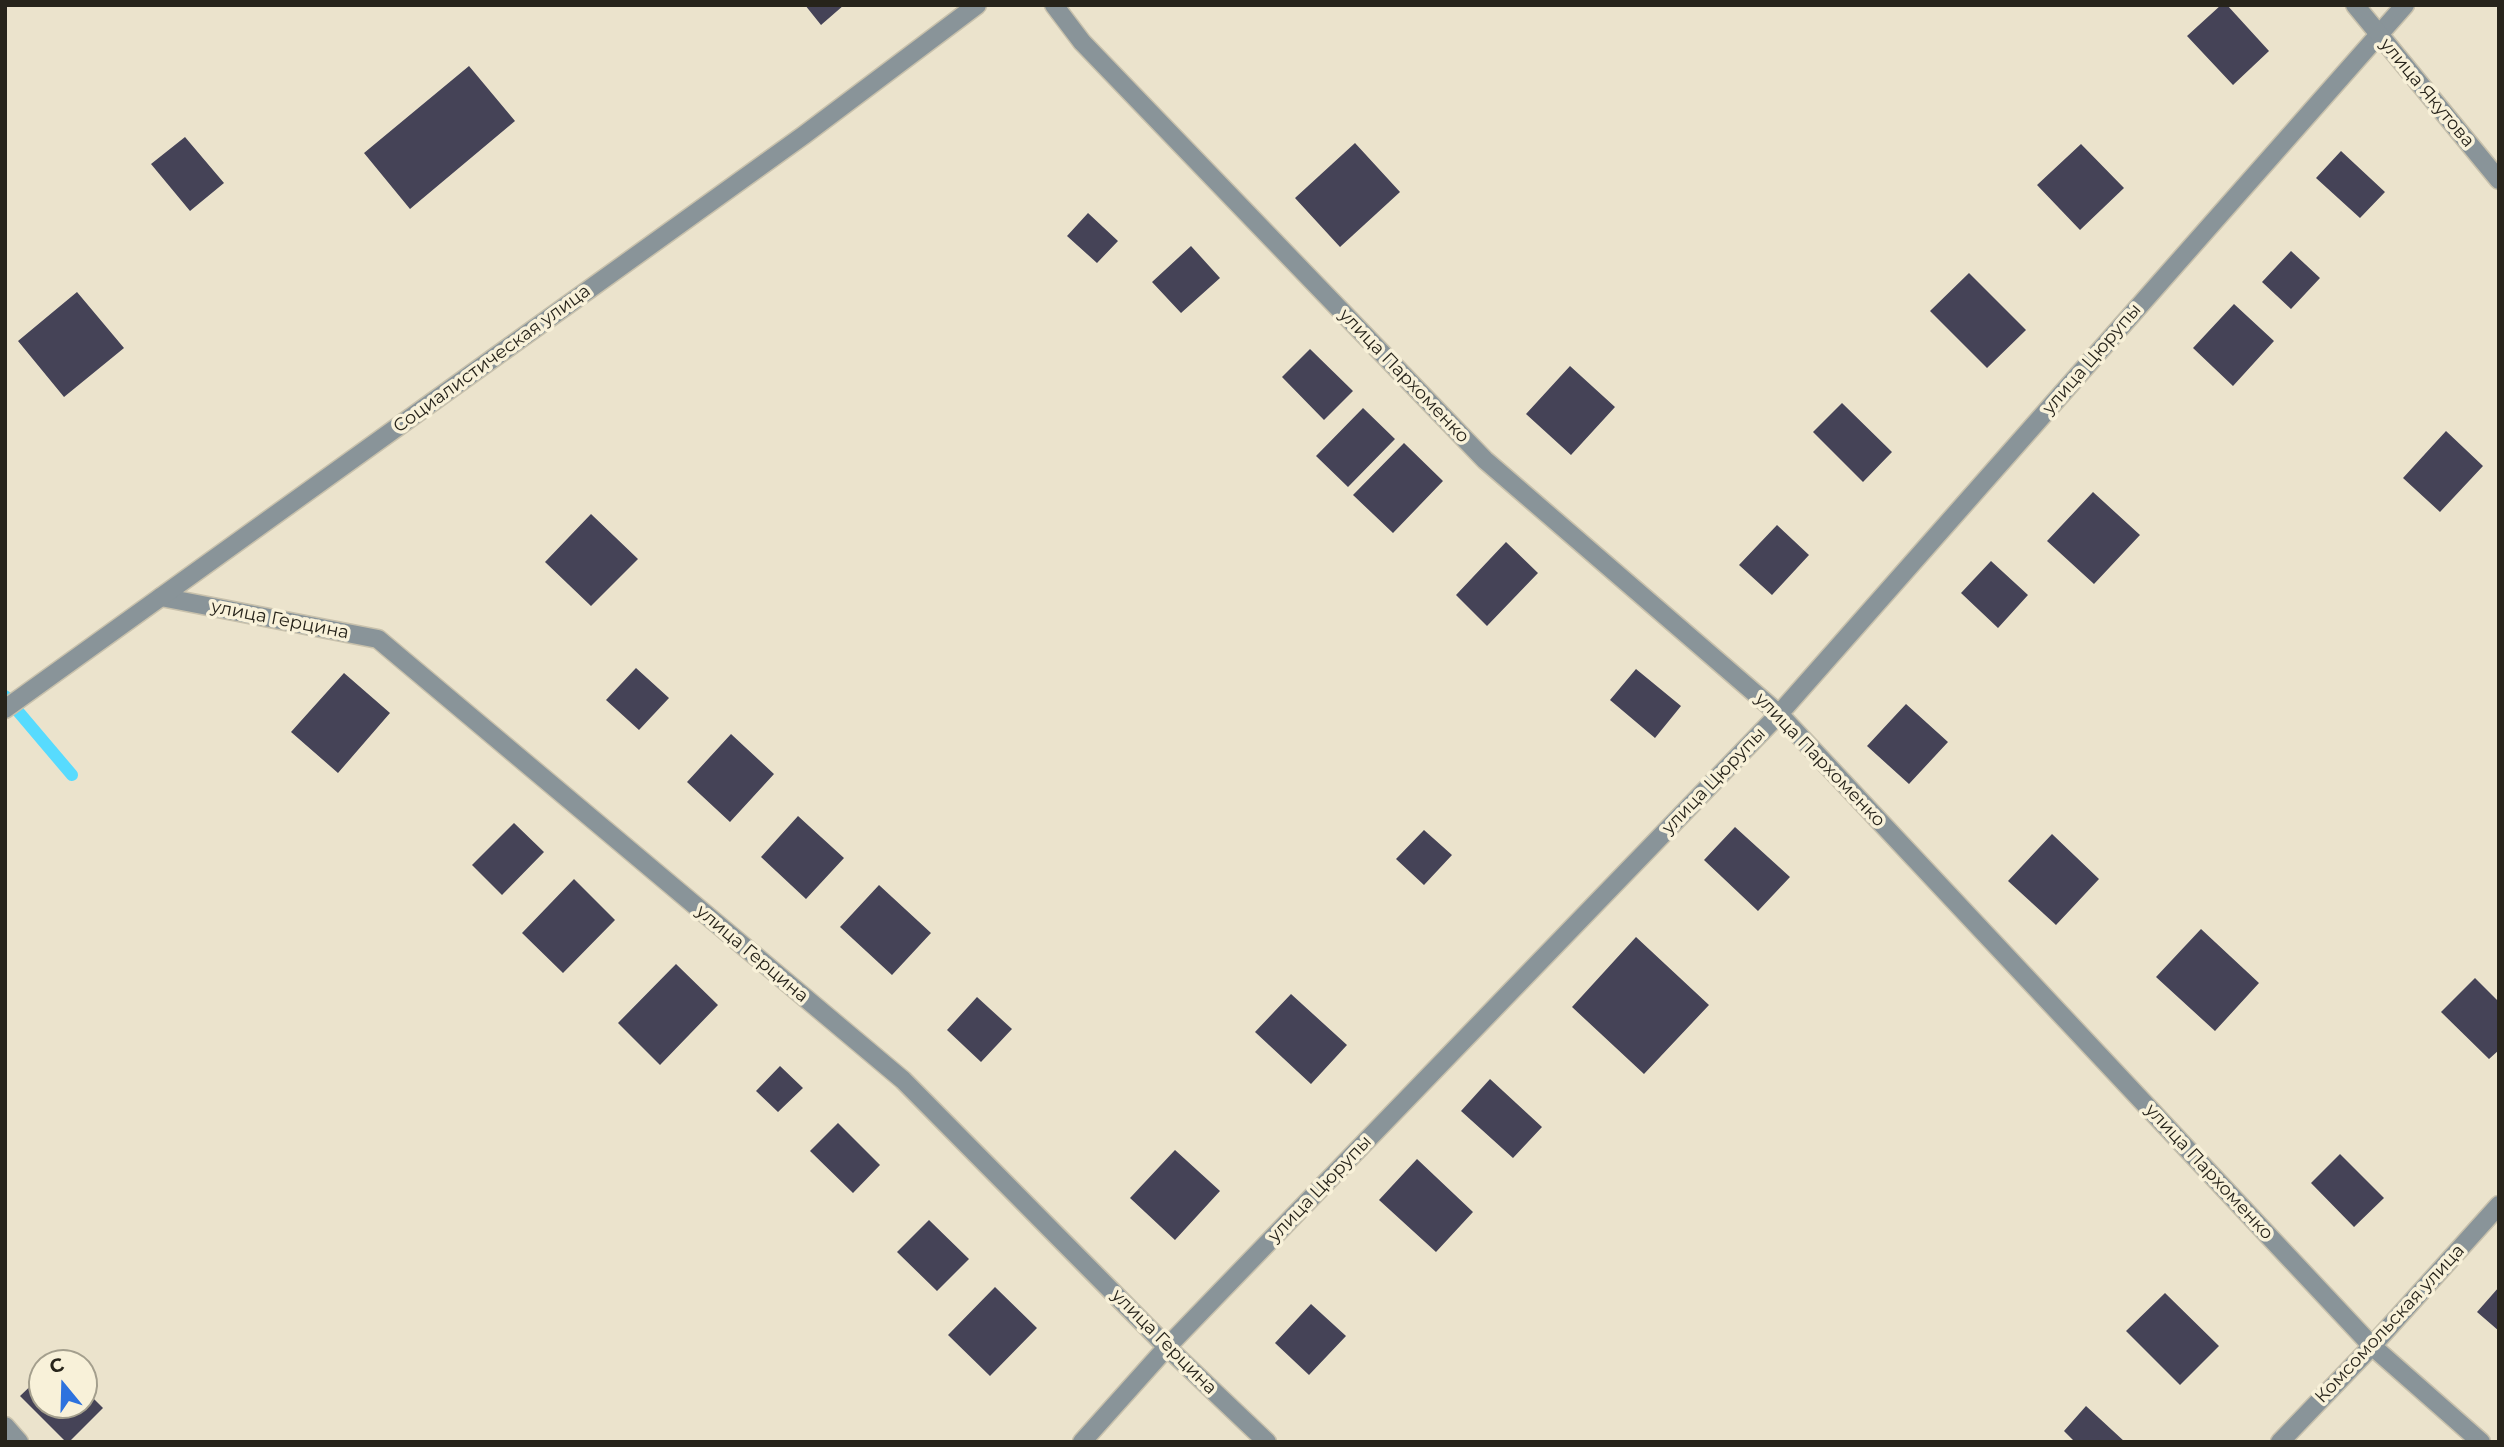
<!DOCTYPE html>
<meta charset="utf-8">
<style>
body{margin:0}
#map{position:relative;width:2504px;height:1447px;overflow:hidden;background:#ebe3cc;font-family:Montserrat,sans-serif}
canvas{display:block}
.frame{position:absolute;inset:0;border:7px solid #27241b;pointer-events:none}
.north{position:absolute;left:28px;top:1349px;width:70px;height:70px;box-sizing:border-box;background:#f8f1d9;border:2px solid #a49f8d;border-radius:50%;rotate:341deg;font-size:19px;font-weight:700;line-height:28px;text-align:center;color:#27241b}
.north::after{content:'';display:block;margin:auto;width:24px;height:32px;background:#2d72de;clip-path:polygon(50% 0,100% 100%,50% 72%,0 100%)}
</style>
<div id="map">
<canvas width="2504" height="1447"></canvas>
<div class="frame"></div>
<div class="north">С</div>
</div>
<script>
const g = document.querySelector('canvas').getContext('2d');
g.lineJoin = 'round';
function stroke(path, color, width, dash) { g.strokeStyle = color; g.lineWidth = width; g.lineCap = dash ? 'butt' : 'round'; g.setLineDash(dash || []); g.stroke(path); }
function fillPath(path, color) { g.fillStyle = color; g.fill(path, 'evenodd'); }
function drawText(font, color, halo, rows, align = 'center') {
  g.font = font + ' Montserrat,sans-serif'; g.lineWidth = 7; g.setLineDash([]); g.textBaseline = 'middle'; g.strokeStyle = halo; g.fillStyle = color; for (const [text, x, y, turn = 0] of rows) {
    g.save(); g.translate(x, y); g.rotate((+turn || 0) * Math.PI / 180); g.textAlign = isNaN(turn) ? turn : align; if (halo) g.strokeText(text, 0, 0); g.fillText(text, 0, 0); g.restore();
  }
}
const stream = new Path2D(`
 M5,696L72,775`);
const building = new Path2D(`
 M805,5H844L821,25Z
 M2221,5H2227L2269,51L2233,85L2187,36Z
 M469,66L515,121L410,209L364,153Z
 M185,137L224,183L190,211L151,164Z
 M1355,143L1400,192L1340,247L1295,198Z
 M2081,144L2124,188L2080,230L2037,185Z
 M2341,151L2385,192L2360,218L2316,178Z
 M1088,213L1118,241L1097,263L1067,236Z
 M1191,246L1220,278L1181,313L1152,282Z
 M2291,251L2320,278L2291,309L2262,282Z
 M1969,273L2026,330L1987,368L1930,311Z
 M77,292L124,348L64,397L18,341Z
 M2234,304L2274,341L2233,386L2193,348Z
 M1310,349L1353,391L1324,420L1282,377Z
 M1570,366L1615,407L1571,455L1526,414Z
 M1842,403L1892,452L1863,482L1813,432Z
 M1363,408L1395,439L1348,487L1316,456Z
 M2446,431L2483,466L2440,512L2403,478Z
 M1404,443L1443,481L1393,533L1353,495Z
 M2093,492L2140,535L2094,584L2047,541Z
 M591,514L638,559L591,606L545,562Z
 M1777,525L1809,555L1772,595L1739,565Z
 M1506,542L1538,573L1487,626L1456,595Z
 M1991,561L2028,595L1998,628L1961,593Z
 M636,668L669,698L639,730L606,700Z
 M1636,669L1681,706L1655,738L1610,700Z
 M344,673L390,713L338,773L291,732Z
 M1906,704L1948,742L1909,784L1867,746Z
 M731,734L774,774L730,822L687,782Z
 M798,816L844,858L806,899L761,857Z
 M514,823L544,852L502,895L472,865Z
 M1735,827L1790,877L1758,911L1704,860Z
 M1424,830L1452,855L1424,885L1396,859Z
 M2052,834L2099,879L2056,925L2008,881Z
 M574,879L615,920L563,973L522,933Z
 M879,885L931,933L892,975L840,927Z
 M2201,929L2259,983L2215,1031L2156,977Z
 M1636,937L1709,1005L1644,1074L1572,1007Z
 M676,964L718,1005L660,1065L618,1023Z
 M2475,978L2499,1002V1050L2489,1059L2441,1012Z
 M1291,994L1347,1045L1311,1084L1255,1032Z
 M977,997L1012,1029L981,1062L947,1030Z
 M780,1066L803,1088L778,1112L756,1091Z
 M1490,1079L1542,1127L1513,1158L1461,1111Z
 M838,1123L880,1165L853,1193L810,1151Z
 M1175,1150L1220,1191L1175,1240L1130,1198Z
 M2340,1154L2384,1198L2354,1227L2311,1183Z
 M1417,1159L1473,1212L1436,1252L1379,1200Z
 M929,1220L969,1259L937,1291L897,1252Z
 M995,1287L1037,1328L990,1376L948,1335Z
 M2499,1287V1331L2477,1312Z
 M2165,1293L2219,1346L2180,1385L2126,1331Z
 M1311,1304L1346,1336L1309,1375L1275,1343Z
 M42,1375V1405H84V1389L103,1408L69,1442H66L20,1396Z
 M2086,1406L2125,1442H2075L2064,1431Z`);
const minor = new Path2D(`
 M1054,5L1082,42L1485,460L1779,714L2372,1346L2481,1442
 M161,597L378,639L903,1080L1167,1347L1267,1442
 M5,1426L19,1442
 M1082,1442L1167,1347L1779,714L2405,5
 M2280,1442L2372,1346L2499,1205`);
const tertiary = new Path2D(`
 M2355,5L2499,180
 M5,709L804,135L977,5`);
const streetNames = [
 ["улица Якутова",2427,93,50],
 ["Социалистическая улица",492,359,-36],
 ["улица Цюрупы",2092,359,-49],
 ["улица Пархоменко",1404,376,46],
 ["улица Герцина",280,620,11],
 ["улица Пархоменко",1820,760,46],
 ["улица Цюрупы",1714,781,-46],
 ["улица Герцина",752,954,40],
 ["улица Пархоменко",2209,1172,47],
 ["улица Цюрупы",1320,1189,-46],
 ["Комсомольская улица",2390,1324,-47],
 ["улица Герцина",1164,1342,45]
];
stroke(stream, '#57dbfe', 12);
fillPath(building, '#454357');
stroke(minor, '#c8c1ac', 21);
stroke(tertiary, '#c8c1ac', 21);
stroke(minor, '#899499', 18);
stroke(tertiary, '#899499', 18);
drawText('18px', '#27241b', '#f8f1d9', streetNames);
</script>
